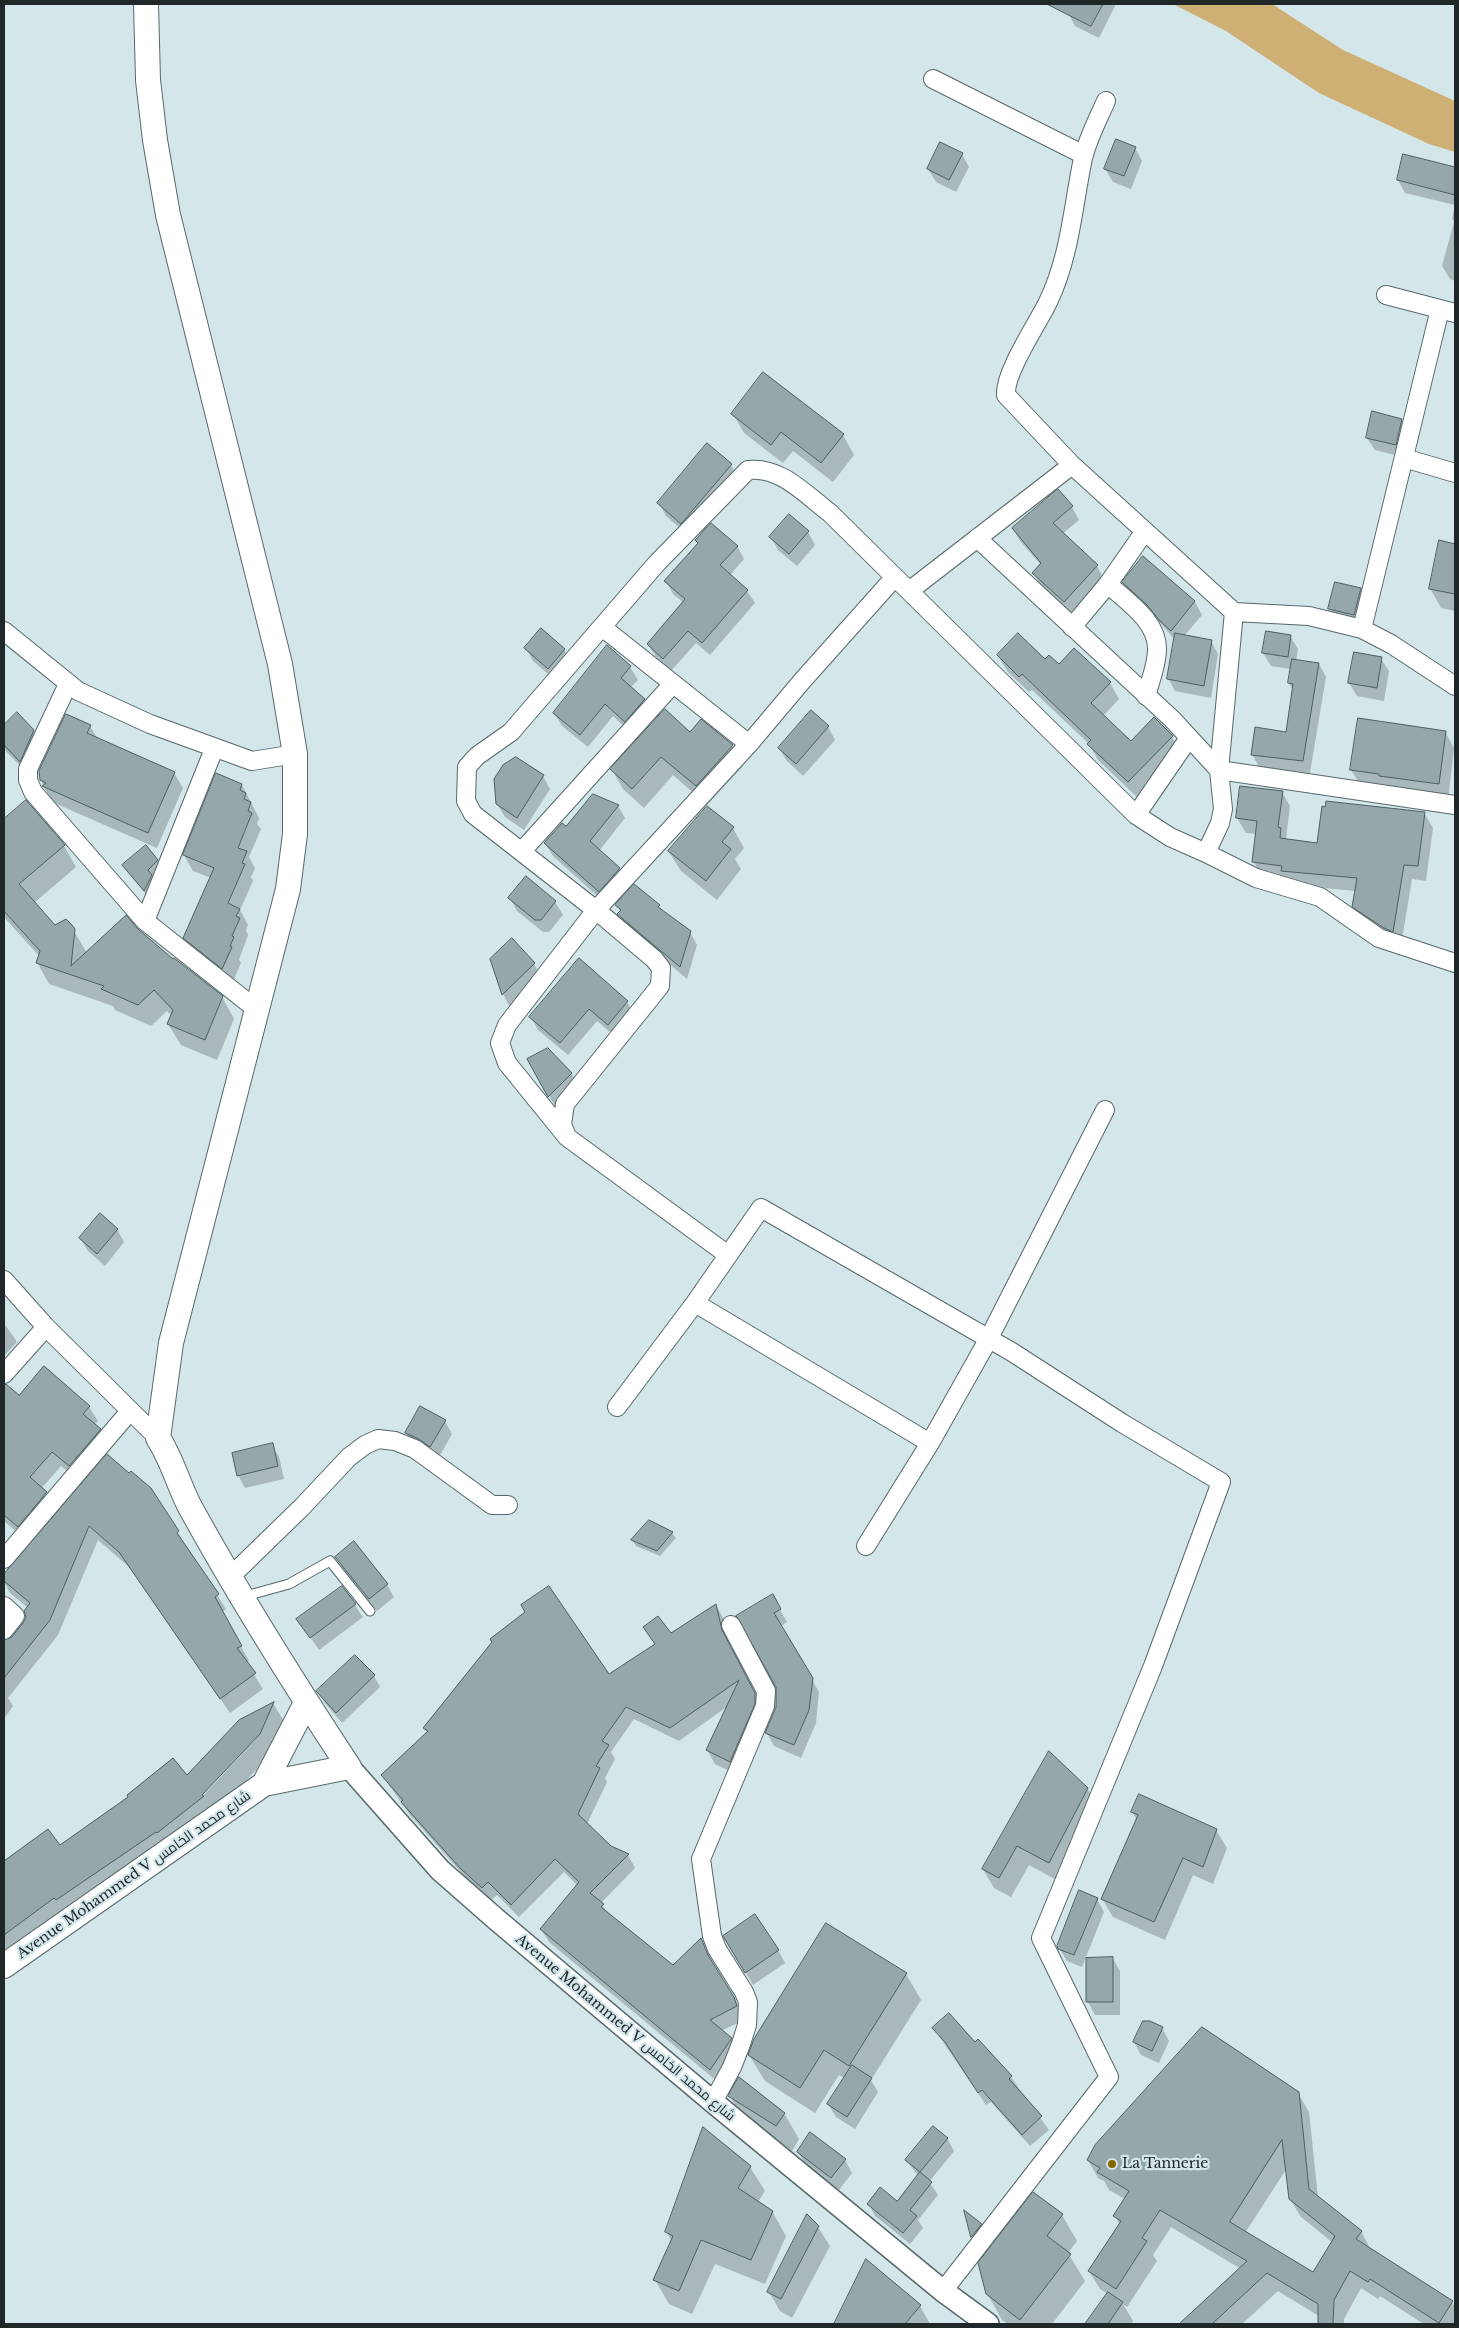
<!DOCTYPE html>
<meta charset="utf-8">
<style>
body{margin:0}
#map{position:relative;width:1459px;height:2328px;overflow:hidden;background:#d3e6ea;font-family:"Libre Baskerville",serif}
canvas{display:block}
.frame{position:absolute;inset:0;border:5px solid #202729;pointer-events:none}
</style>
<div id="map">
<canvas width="1459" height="2328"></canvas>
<div class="frame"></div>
</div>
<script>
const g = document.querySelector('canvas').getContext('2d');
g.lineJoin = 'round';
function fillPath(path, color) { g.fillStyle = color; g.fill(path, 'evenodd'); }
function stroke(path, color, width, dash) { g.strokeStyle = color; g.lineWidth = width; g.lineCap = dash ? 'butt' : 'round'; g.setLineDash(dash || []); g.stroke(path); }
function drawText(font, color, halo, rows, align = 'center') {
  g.font = font + ' "Libre Baskerville",Cairo,serif'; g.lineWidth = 4.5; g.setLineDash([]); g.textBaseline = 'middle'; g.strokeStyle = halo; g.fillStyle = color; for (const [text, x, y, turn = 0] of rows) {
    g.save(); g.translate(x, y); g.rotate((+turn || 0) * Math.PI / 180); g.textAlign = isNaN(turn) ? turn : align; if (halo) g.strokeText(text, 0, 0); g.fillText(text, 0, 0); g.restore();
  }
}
const green = new Path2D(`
 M1173,4H1272L1343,50L1455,101V152L1429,144L1319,93L1226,31Z`);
const shadow = new Path2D(`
 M1073,4H1113L1115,6L1099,38L1075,26L1068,13Z
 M1135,148L1142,161L1131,189L1113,182L1105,169Z
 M962,154L969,167L956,192L936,182L928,169Z
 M1404,156L1455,168V281L1450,279L1442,266L1454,222L1452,218L1455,205L1405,193L1398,180Z
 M733,414L843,435L854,455L833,482L793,451L783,463L744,433Z
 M1402,420L1409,433L1403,457L1375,450L1367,438Z
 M731,465L738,478L689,536L666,516L659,503Z
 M1072,507L1079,520L1062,534L1097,566L1104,579L1072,614L1041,586L1034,573L1041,565L1020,541L1013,529Z
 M808,532L815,545L797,566L778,550L771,537Z
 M1440,542L1455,545V611L1441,608L1430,588Z
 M737,546L744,559L730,575L747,591L755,603L710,655L696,643L671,671L656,657L648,644L684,603L673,594L666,581Z
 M1143,558L1195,602L1202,615L1184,636L1211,641L1218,654L1211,698L1175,691L1168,678L1175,640L1156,618L1131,595L1124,582Z
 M1360,589L1368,602L1361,627L1337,621L1330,608Z
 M1267,632L1290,636L1298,649L1296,661L1319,664L1326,677L1310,773L1259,767L1252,754L1287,733L1293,690L1289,683L1291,669L1271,666L1263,653Z
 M607,647L630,667L638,680L630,688L644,700L651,713L632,734L613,716L588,747L562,726L554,713Z
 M526,648L564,650L572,663L556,681L533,661Z
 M998,656L1045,661L1110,683L1119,699L1103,716L1131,743L1172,737L1181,753L1138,798L1098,760L1089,744L1032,690L1029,692L1008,672Z
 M1381,659L1389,671L1384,701L1357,696L1349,683Z
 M17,714L33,731L41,744L27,773L4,749V727Z
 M701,721L732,746L743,766L707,805L673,775L644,808L623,789L612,770L690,734Z
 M90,726L97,738L174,773L183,788L157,848L52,802L44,787L41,780Z
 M828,727L835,740L803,776L787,761L779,748Z
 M1445,732L1454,748L1448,800L1361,786L1351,770Z
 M543,776L550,789L524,830L505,817L497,804Z
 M242,785L259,818L257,824L261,829L249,857L255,868L251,877L253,881L240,910L248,925L246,930L248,935L239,960L241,963L232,984L194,953L184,938L211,878L193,871L184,855Z
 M1241,787L1282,792L1290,806L1286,839L1318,844L1424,813L1433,828L1426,881L1412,879L1401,945L1362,921L1354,906L1356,891L1291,885L1262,877L1254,862L1257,834L1246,833L1237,818Z
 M26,802L64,846L76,867L34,903L55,927L71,926L87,953L137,930L174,961L222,997L234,1019L217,1060L181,1045L168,1024L172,1016L167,1011L151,1026L115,1010L113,1006L49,984L37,962L39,956L4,917V830L7,827L4,821Z
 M618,806L625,818L599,851L619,869L627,882L606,904L553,856L545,843L566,828Z
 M707,807L733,828L744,848L735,859L741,869L717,900L681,871L669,852Z
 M157,860L163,871L150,900L124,865Z
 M526,878L555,902L563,915L549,932H543L517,911L510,898Z
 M617,905L659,906L662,911L690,932L697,945L687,979L626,927L619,914L621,912Z
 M511,940L534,964L541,977L510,1007L503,994L491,959Z
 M627,1002L634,1014L616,1037L597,1021L568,1055L538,1030L531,1017Z
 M529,1059L571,1073L579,1086L556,1108Z
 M117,1229L124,1242L105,1266L88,1251L80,1238Z
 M4,1323L17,1342L4,1356Z
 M5,1386L19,1397L89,1407L98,1421L94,1425L100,1430L108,1445L78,1480L61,1466L41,1489L55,1508L27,1541L4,1521Z
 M445,1421L452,1434L438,1459L414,1446L406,1433Z
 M272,1445L279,1457L284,1479L245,1488L238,1475Z
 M107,1456L150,1489L226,1609L222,1612L249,1661L246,1662L263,1689L230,1713L129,1567L98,1540L58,1635L8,1698L13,1706L4,1719V1642L13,1638L25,1623L28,1608L10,1593L4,1582V1576Z
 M672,1533L676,1538L660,1556L636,1546L633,1541Z
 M336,1557L387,1585L394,1597L377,1611L344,1570Z
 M342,1587L363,1617L319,1650L298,1619Z
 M772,1596L787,1622L781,1626L819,1692L816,1723L801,1758L774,1746L767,1733L777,1707Z
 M716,1605L723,1618L729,1645L762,1708L738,1775L715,1764L707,1750L728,1706L679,1741L634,1719L611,1752L615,1759L605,1778L607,1782L587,1824L611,1848L628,1855L635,1868L601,1903L609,1915L673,1966L701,1940L714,1966L742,2012L744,2020L721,2031L731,2038L739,2052L718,2082L549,1942L541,1929L577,1885L564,1872L519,1917L497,1895L490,1901L469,1881L410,1815L382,1775L427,1733L424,1728L609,1676L655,1645L644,1627L671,1635Z
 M355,1657L374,1676L380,1687L342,1723L324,1702L318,1691Z
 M273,1703L285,1723L271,1754L213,1816L4,1965V1860L59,1847L130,1798L187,1777L240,1721ZM253,1739H256L199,1800L197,1798Z
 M1087,1788L1099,1808L1060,1882L1029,1865L1011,1897L994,1888L983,1869Z
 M1132,1812L1216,1830L1227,1848L1213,1884L1193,1875L1165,1940L1113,1917L1102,1899L1137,1820Z
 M1097,1899L1104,1912L1082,1967L1067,1961L1058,1946Z
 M725,1936L778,1950L785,1963L753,1985Z
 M1087,1959H1113L1120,1971V2015H1095L1088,2002Z
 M906,1974L921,2000L871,2080L878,2092L855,2129L836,2117L828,2104L845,2078L839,2075L815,2113L765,2081L749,2055Z
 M1162,2028L1169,2041L1159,2063L1141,2055L1134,2042Z
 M934,2029L975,2044L1011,2077L1049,2130L1030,2146L991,2102L986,2105Z
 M1298,2093L1309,2112L1318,2197L1361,2231L1371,2250L1452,2302L1455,2307V2324H1424L1380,2296L1378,2299L1361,2288L1344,2319V2324H1319V2316L1278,2291L1242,2324H1181L1241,2269L1171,2227L1153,2255L1157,2261L1127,2307L1123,2304L1133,2321L1131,2324H1087L1108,2294L1100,2289L1089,2271L1120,2225L1115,2216L1125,2199L1109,2190L1104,2181L1098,2178L1088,2160ZM1287,2168L1290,2199L1301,2217L1332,2242L1314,2273L1245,2233Z
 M730,2096L784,2113L799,2139L792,2151L745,2122Z
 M703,2129L750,2167L765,2191L758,2202L772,2211L786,2236L765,2284L715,2264L692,2314L669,2304L655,2280L672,2242L666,2231Z
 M947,2138L954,2151L929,2182L938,2195L918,2220L923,2228L910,2244L875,2216L869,2204L897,2202L918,2176L907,2161Z
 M798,2152L845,2160L852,2173L839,2190L806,2165Z
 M966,2213L981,2225L984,2231L975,2242Z
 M1062,2215L1077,2241L1068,2253L1085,2281L1052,2324H1008L1002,2320L987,2293Z
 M818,2227L830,2246L792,2318L780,2311L769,2292Z
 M866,2261L920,2306L930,2324H835Z`);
const building = new Path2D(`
 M1047,4H1103L1091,26Z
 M1116,139L1136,147L1124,176L1104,169Z
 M940,142L963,153L949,180L927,169Z
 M1403,154L1455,167V195L1397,180Z
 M763,372L844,434L821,463L781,432L771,445L731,414Z
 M1372,411L1402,419L1396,445L1366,438Z
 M707,443L732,464L681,524L657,503Z
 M1058,489L1073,506L1053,523L1098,565L1064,602L1032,573L1041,563L1012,528Z
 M789,514L809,531L789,554L769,537Z
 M711,523L738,546L720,565L748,590L702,643L688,631L663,659L647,644L685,599L664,581L698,543L695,540L697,538Z
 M1439,540L1455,544V594L1429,589Z
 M1143,556L1195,601L1171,631L1160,621L1147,605L1122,582Z
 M1335,582L1361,588L1354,615L1328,609Z
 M541,628L565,649L548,669L524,648Z
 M1266,631L1291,635L1288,657L1262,653Z
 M1018,633L1045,659L1049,655L1059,664L1074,648L1111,682L1091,703L1131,741L1154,717L1173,736L1128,782L1087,744L1091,740L1022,674L1019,677L997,655Z
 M1175,633L1212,640L1204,686L1167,679Z
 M607,645L631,666L621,678L645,699L625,722L605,704L580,735L553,713Z
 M1354,652L1382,657L1377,688L1348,683Z
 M1292,659L1319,663L1303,761L1251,755L1255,727L1286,732L1293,684L1288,683Z
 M665,709L690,732L701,719L733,745L696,786L661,757L632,789L610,769Z
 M811,710L829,726L796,764L778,748Z
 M17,712L34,730L20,762L4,745V725Z
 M66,714L91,725L87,733L175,772L148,833L42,786L46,783L40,780L39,771Z
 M1358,718L1446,731L1439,784L1379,776V774L1350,770Z
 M516,757L544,775L517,818L496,804L494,779L503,765Z
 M216,773L242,784L240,790L246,793L244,799L251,802L248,811L252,813L238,848L247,851L242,863L245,864L228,903L240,909L236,916L240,918L232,936L234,937L230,946L232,947L222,969L183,938L214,868L183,855Z
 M1240,786L1283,791L1278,827L1281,828L1280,838L1317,843L1322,806L1325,807L1326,801L1425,812L1418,866L1404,865L1393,932L1384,928L1352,907L1357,878L1281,871L1282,866L1252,862L1257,821L1236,818Z
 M593,794L619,805L590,841L620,868L599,892L544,843L562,823L566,826Z
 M26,800L65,845L19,884L55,925L66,919L72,925L75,929L71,966L126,915L138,929L173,959L174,958L223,996L205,1040L167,1024L173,1010L154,990L138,1005L101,989L104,986L36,963L40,951L4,911V819Z
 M707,806L734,827L722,842L731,849L706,881L668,851Z
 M146,845L158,860L148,870L152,875L144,891L122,865Z
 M526,876L556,901L541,920H535L508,898Z
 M634,884L660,905L658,907L691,931L680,967L617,914L621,910L615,905Z
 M512,938L535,963L502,995L490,959Z
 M579,958L628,1001L608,1025L589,1009L560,1043L529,1017Z
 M548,1048L572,1073L548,1097L527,1059Z
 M100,1213L118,1229L97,1254L79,1238Z
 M44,1366L90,1406L83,1414L101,1429L69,1466L52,1452L30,1477L47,1492L18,1527L4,1515V1384H6L19,1395Z
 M420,1406L446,1420L430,1447L419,1439L405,1433Z
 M273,1443L278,1466L237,1476L232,1453Z
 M107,1454L129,1473L131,1471L151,1488L179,1531L177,1533L219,1594L215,1597L242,1646L237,1648L256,1673L220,1699L119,1552L89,1526L50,1620L4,1678V1640L12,1637L23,1623L26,1617L24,1611L30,1603L4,1581V1574Z
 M649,1520L673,1532L657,1551L631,1540Z
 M354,1541L388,1584L369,1599L335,1557Z
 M342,1586L356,1604L310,1638L296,1619Z
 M549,1586L609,1674L655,1644L643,1627L658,1616L671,1633L716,1604L722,1630L755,1693V1704L730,1762L706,1750L739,1680L670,1728L626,1707L602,1741L609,1745L596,1766L600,1768L578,1814L611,1846L629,1854L590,1893L604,1904L601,1907L673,1965L701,1938L708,1955L734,1997L737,2006L710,2020L732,2038L710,2070L540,1929L579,1882L555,1859L511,1905L488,1882L482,1888L460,1868L401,1802L403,1800L381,1775L428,1731L423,1728L492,1642L490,1639L525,1612L521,1605Z
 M773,1594L781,1609L774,1613L813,1678L809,1710L794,1745L765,1733L776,1707V1687L736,1616Z
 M355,1655L375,1675L336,1713L316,1691Z
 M274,1702L260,1734L202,1795L204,1796L157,1833L156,1832L56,1900L54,1898L4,1935V1861L48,1829L60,1845L128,1797L127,1795L173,1758L187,1775L239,1720Z
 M1049,1751L1088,1788L1049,1863L1017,1846L999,1878L982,1869Z
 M1139,1794L1217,1829L1203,1867L1183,1858L1154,1922L1101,1899L1138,1815L1131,1812Z
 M1079,1890L1098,1898L1074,1955L1058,1949L1057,1946Z
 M755,1914L779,1950L745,1973L723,1936Z
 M826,1923L907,1973L849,2066L824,2050L800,2088L748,2055L754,2039Z
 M1113,1957V2002H1086V1958Z
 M949,2013L975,2042L978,2039L1012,2076L1009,2079L1042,2116L1022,2135L982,2090L978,2093L945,2042L932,2028Z
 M1143,2021H1150L1163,2027L1152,2051L1133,2042Z
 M1202,2027L1299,2092L1309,2189L1362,2231L1356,2239L1453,2301L1439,2323L1370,2279L1368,2282L1350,2271L1334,2300L1333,2324H1318V2304L1267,2273L1212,2324H1179L1247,2261L1160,2210L1142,2238L1147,2241L1116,2289L1088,2271L1121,2221L1113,2216L1129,2191L1097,2172L1100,2168L1087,2160L1095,2145ZM1282,2140L1289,2199L1335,2236L1313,2272L1230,2222Z
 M852,2065L872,2078L847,2117L827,2104Z
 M739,2077L785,2113L776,2126L728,2096Z
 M933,2126L948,2138L920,2172L905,2160Z
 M703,2127L751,2166L738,2188L773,2211L751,2260L701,2240L679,2291L653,2280L673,2236L665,2232Z
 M810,2132L846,2159L831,2178L797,2152Z
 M920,2172L932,2182L910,2210L917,2216L903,2233L867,2204L880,2187L897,2201Z
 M1033,2192L1063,2214L1047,2236L1071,2254L1020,2320L986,2294L978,2263Z
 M964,2210L982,2224L971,2237Z
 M807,2214L819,2226L781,2299L767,2292Z
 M866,2259L921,2305L905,2324H834Z
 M1108,2292L1123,2302L1108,2324H1085Z`);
const service = new Path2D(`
 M242,1597L289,1584L330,1561L370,1611`);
const minor = new Path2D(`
 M933,79L1084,155
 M1106,101C1098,119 1088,138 1083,158C1073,206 1070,257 1048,302C1038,323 1004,373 1006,395L1072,465L1234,612L1309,616L1362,629L1391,644L1455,686
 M1386,295L1455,313
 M1404,458L1455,473
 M977,538L1172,719L1219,770L1455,805
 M1108,584C1127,602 1158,621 1157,650C1157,665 1150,681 1146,696
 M909,591L1072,465
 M1234,612L1219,770L1223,809L1220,823L1206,853L1256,878L1320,897L1379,938L1455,963
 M602,627L749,744
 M1072,627L1108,584L1145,531
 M1362,629L1440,309
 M4,631L78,691L150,724L252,761L295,754
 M68,684L28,769V780L33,792L145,921L256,1009
 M1136,815L1189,738
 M522,851L672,685
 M145,921L214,749
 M567,1137L562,1124L565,1104L660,986L661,968L654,959L596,910L473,814L466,801L467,767L477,756L511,732L657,563L748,470C781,466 806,495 830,513L1136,815L1170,837L1206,853
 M728,1255L567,1137L507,1063L500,1043L507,1025L596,910L749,744L802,681L894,578
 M4,1280L46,1327L158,1438
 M695,1303L930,1443
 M4,1374L46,1327
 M617,1407L695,1303L761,1208L1012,1352L1122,1423L1221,1482L1153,1666L1041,1938L1109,2077L943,2291
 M866,1546L930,1443L988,1340L1105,1110
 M4,1559L130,1411
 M230,1577L302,1507L349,1457L365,1445L378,1439L395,1441L415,1449L492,1505H508
 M4,1606L15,1616L4,1630
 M713,2102L732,2067L741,2044L747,2025L748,2002L744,1992L717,1949L712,1936L701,1859L765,1706L766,1691L731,1625`);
const tertiary = new Path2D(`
 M349,1767L440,1870L497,1920L713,2102L943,2291L988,2324`);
const secondary = new Path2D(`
 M264,1784L306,1703
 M4,1966L264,1784L349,1767C293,1682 239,1596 190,1507C178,1484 172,1459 158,1438L171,1343L288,889L295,834V754L280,664L168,215L155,140L148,80L146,4`);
const markers = [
 [1112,2164,5,"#8a6503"]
];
const streetNames = [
 ["Avenue Mohammed V شارع محمد الخامس",134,1875,-35],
 ["Avenue Mohammed V شارع محمد الخامس",625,2028,40]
];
const poiNames = [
 ["La Tannerie",1122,2164]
];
fillPath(green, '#ceaf74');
fillPath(shadow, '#0003');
fillPath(building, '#95a7ab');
stroke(building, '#4d5e61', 1);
stroke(service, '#57686b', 11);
stroke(minor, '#57686b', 20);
stroke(tertiary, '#57686b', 24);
stroke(secondary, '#57686b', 26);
stroke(service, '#fff', 9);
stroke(minor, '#fff', 18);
stroke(tertiary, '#fff', 21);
stroke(secondary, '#fff', 24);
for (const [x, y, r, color] of markers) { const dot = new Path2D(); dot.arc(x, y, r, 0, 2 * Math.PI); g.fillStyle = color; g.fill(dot); stroke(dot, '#d3e6ea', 2); }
drawText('14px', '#202729', '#d3e6ea', streetNames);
drawText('14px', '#202729', '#d3e6ea', poiNames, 'left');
</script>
